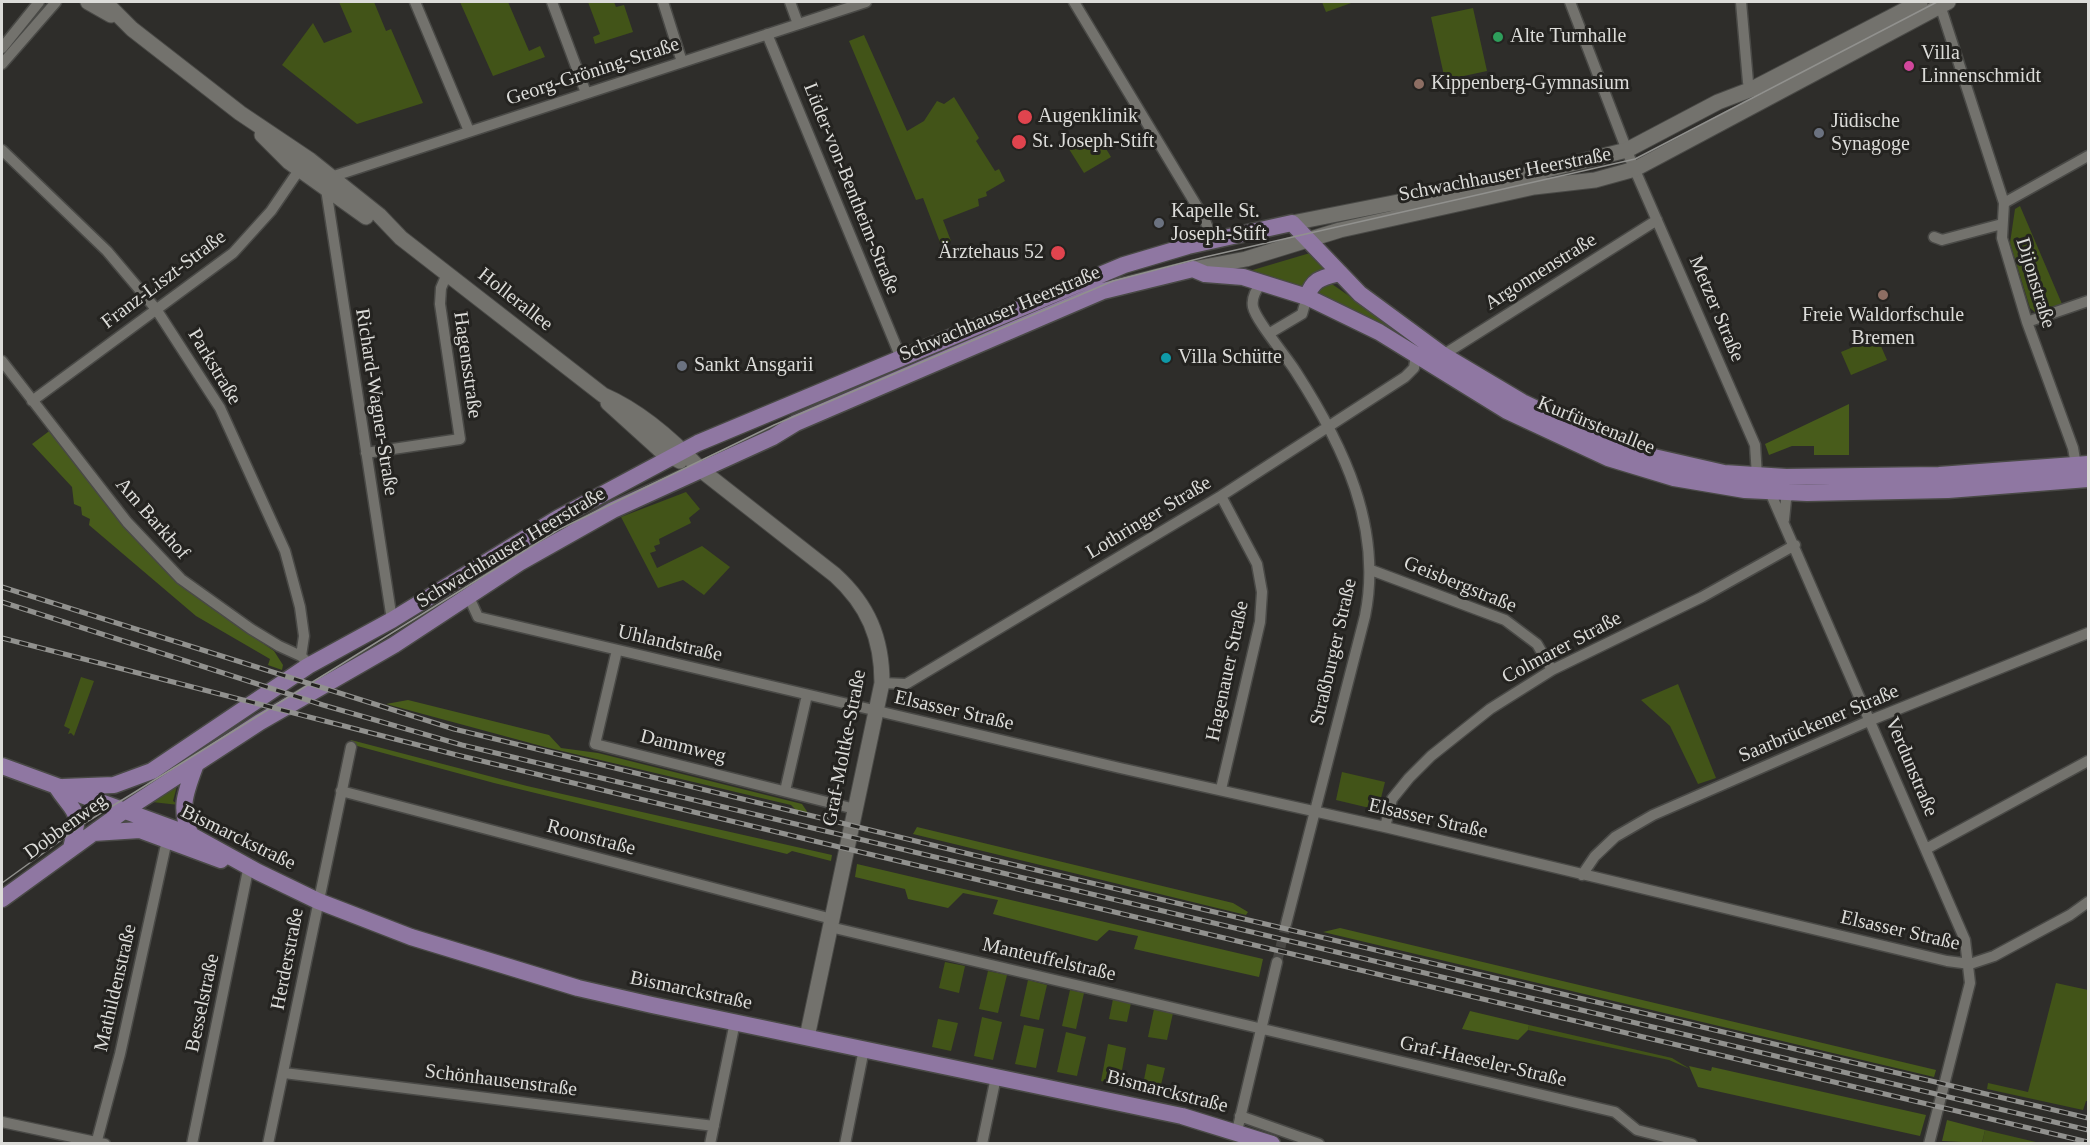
<!DOCTYPE html>
<meta charset="utf-8">
<style>
body{margin:0}
#map{position:relative;width:2090px;height:1145px;overflow:hidden;background:#2e2d2a;font-family:"Times New Roman",serif}
canvas{display:block}
.frame{position:absolute;inset:0;border:3px solid #dcdcd9;pointer-events:none}
</style>
<div id="map">
<canvas width="2090" height="1145"></canvas>
<div class="frame"></div>
</div>
<script>
const g = document.querySelector('canvas').getContext('2d');
g.lineJoin = 'round';
function fillPath(path, color) { g.fillStyle = color; g.fill(path, 'evenodd'); }
function stroke(path, color, width, dash) { g.strokeStyle = color; g.lineWidth = width; g.lineCap = dash ? 'butt' : 'round'; g.setLineDash(dash || []); g.stroke(path); }
function drawText(font, color, halo, rows, align = 'center') {
  g.font = font + ' "Times New Roman",serif'; g.lineWidth = 6; g.setLineDash([]); g.textBaseline = 'middle'; g.strokeStyle = halo; g.fillStyle = color; for (const [text, x, y, turn = 0] of rows) {
    g.save(); g.translate(x, y); g.rotate((+turn || 0) * Math.PI / 180); g.textAlign = isNaN(turn) ? turn : align; if (halo) g.strokeText(text, 0, 0); g.fillText(text, 0, 0); g.restore();
  }
}
const green = new Path2D(`
 M339,2H374L386,31L391,29L423,103L357,124L282,65L313,23L324,43L352,32Z
 M460,2H508L529,51L540,46L545,57L493,76Z
 M588,2H614L616,7L624,5L633,32L595,44L593,37L600,34Z
 M1322,2H1354L1326,12Z
 M1473,8L1487,71L1445,80L1431,17Z
 M864,35L907,131L924,121L937,101L944,104L954,97L979,138L976,141L995,171L999,169L1005,181L986,192L987,196L978,199L979,206L943,220L951,241L941,245L923,198L916,200L849,41Z
 M1087,135L1094,146L1102,142L1111,157L1084,173L1064,141L1069,138L1074,145Z
 M2020,206L2062,304L2037,314L2030,308L2010,243L2015,209Z
 M1310,253L1329,272L1304,290L1246,272Z
 M1329,282L1447,364L1318,296L1316,287Z
 M1877,337L1887,360L1851,375L1841,352Z
 M686,492L700,509L689,518L691,523L659,539L660,544L654,546L656,551L650,553L657,568L702,546L730,567L704,595L683,580L658,588L621,517Z
 M81,677L94,681L74,736L71,733L68,734L70,729L64,726Z
 M1678,684L1716,778L1698,784L1670,726L1641,700Z
 M1342,772L1385,782L1378,810L1336,800Z
 M185,780L184,787L177,786L173,801L179,805L152,802Z
 M945,962L965,966L959,993L939,988Z
 M988,971L1007,975L998,1013L979,1009Z
 M1028,980L1047,985L1039,1020L1020,1016Z
 M2056,983L2088,990V1101H2086L2083,1110L1987,1089L1988,1083L2028,1092Z
 M1070,990L1084,993L1076,1029L1062,1026Z
 M1113,999L1131,1003L1127,1022L1109,1019Z
 M1154,1009L1173,1013L1167,1040L1148,1037Z
 M982,1017L1002,1022L993,1060L974,1056Z
 M938,1019L958,1023L951,1051L932,1047Z
 M1024,1025L1044,1029L1036,1068L1015,1064Z
 M1529,1025L1672,1058L1690,1069L1669,1060L1528,1030Z
 M1066,1032L1086,1037L1077,1076L1057,1072Z
 M1108,1044L1126,1048L1122,1070L1117,1069L1114,1084L1101,1081Z
 M1147,1064L1165,1068L1159,1093L1142,1090Z
 M1985,1130L2040,1143L1982,1144Z`);
const forest = new Path2D(`
 M1849,404V455H1814V446H1792L1769,455L1765,444Z
 M52,429L130,527L248,633L274,651L283,665L282,670L268,665L270,659L196,616L89,525L90,519L82,515L81,507L74,504L72,487L32,444Z
 M408,700L549,735L561,748L598,753L802,804L808,813L796,810L791,805L545,747L386,704Z
 M351,740L527,786L832,855L831,861L792,851L787,854L494,783L350,744Z
 M917,827L1233,903L1248,912L1246,915L913,834Z
 M857,864L1263,959L1259,977L1134,949L1138,936L1109,930L1097,941L993,914L998,900L963,893L948,908L908,899L905,889L855,877Z
 M1340,928L1936,1070L1934,1077L1323,932Z
 M1470,1011L1529,1025L1528,1030L1518,1040L1462,1029Z
 M1689,1066L1711,1071L1712,1067L1926,1115L1920,1136L1698,1087Z
 M1947,1120L1985,1130L1982,1143L1942,1141Z`);
const minorTunnel = new Path2D(`
 M1277,962L1286,924`);
const minor = new Path2D(`
 M415,2L469,131
 M552,2L586,93
 M663,2L682,62
 M790,2L798,24
 M1074,2L1204,218L1213,241
 M1570,2L1631,161L1755,445L1757,476
 M1741,2L1748,82L1752,89
 M1940,5L2004,203L2002,238L2027,322L2073,448L2076,465
 M767,34L901,358
 M2,48L39,2
 M2,64L56,2
 M2,150L107,251L156,309L220,408L285,551L300,607L304,636L301,656
 M331,177L866,2
 M326,189L392,620
 M2004,203L2088,156
 M1934,237L1942,240L2002,224
 M1262,282C1257,289 1251,297 1253,307C1256,321 1287,357 1296,372C1343,445 1383,527 1365,616L1286,924
 M2027,322L2088,301
 M1270,333L1302,314L1307,297
 M1443,355L1657,220
 M2,361L127,522L181,579L251,629L279,646L301,656L305,660
 M32,401L233,253L271,211L299,170
 M366,453L460,439L440,304L441,288L447,274
 M1770,492L1965,940L1970,983L1929,1144
 M1221,496L1257,564L1262,592L1260,622L1221,789
 M1784,520L1786,500L1790,492
 M1371,570L1505,620L1537,644L1552,670
 M468,595L478,617L1120,768L1385,827L1947,961L1970,964L1994,956L2070,915L2088,902
 M617,650L595,744L855,809
 M882,683L906,684L1221,496L1405,377L1414,368L1416,355
 M341,791L832,919
 M785,791L807,695
 M1385,827L1392,799L1409,778L1431,756L1490,709L1552,670L1702,597L1795,545
 M1926,849L2088,761
 M1582,875L1595,856L1615,837L1653,815L1871,720L2088,633
 M830,927L1615,1112L1637,1130L1692,1144
 M284,1073L714,1126
 M1240,1116L1319,1144
 M2,1122L105,1144
 M1237,1131L1277,962
 M96,1144L120,1054L167,840
 M192,1144L248,870
 M268,1144L351,747
 M710,1144L735,1022
 M845,1144L864,1049
 M982,1144L996,1077`);
const secondary = new Path2D(`
 M88,2L111,15
 M105,2L132,29L240,113L310,160L379,215L401,238L603,395C640,411 674,441 701,470L835,575C868,605 882,638 882,683L807,1037
 M262,135L289,162L366,217
 M1292,223L1494,183L1627,150L1718,102L1752,89L1920,2
 M1193,269L1246,259L1340,230L1534,187L1595,180L1635,169L1948,2
 M608,403L661,451L680,461`);
const primary = new Path2D(`
 M1307,297C1313,279 1321,278 1340,273
 M2,766L191,835L258,872L318,901L411,937L578,988L652,1005L1182,1116L1272,1144
 M56,786C76,817 82,807 71,848
 M63,787L114,785L152,771L308,666L392,620L558,518L698,443L1124,265L1188,246L1292,223L1360,294L1443,355L1522,402L1598,438L1645,455L1724,473L1786,477L1939,475L2088,464
 M93,833L140,830L221,860
 M191,835C178,809 186,791 196,764
 M2,899L125,810L260,722L394,645L519,563L613,510L773,437L796,423L1103,291L1193,269L1205,274L1243,277L1307,297L1379,332L1507,411L1608,458L1674,478L1745,490L1807,493L1948,490L2088,479`);
const tram = new Path2D(`
 M2,883L85,823L558,530L774,425L1113,281L1205,257L1635,159L1937,2`);
const rail = new Path2D(`
 M2,587L454,729L994,860L2088,1118
 M2,602L323,705L462,745L2088,1130
 M2,638L457,755L835,846L2088,1142`);
const markers = [
 [1498,37,6,"#2e9e5b"],
 [1909,66,6,"#d1479c"],
 [1419,84,6,"#8d6e63"],
 [1025,117,8,"#e0444e"],
 [1819,133,6,"#6b7280"],
 [1019,142,8,"#e0444e"],
 [1159,223,6,"#6b7280"],
 [1058,253,8,"#e0444e"],
 [1883,295,6,"#8d6e63"],
 [1166,358,6,"#0f9aa8"],
 [682,366,6,"#6b7280"]
];
const poiNames = [
 ["Alte Turnhalle",1510,37],
 ["Villa",1921,54],
 ["Linnenschmidt",1921,77],
 ["Kippenberg-Gymnasium",1431,84],
 ["Augenklinik",1038,117],
 ["Jüdische",1831,122],
 ["Synagoge",1831,145],
 ["St. Joseph-Stift",1032,142],
 ["Kapelle St.",1171,212],
 ["Joseph-Stift",1171,235],
 ["Ärztehaus 52",1044,253,"right"],
 ["Freie Waldorfschule",1883,316,"center"],
 ["Bremen",1883,339,"center"],
 ["Villa Schütte",1178,358],
 ["Sankt Ansgarii",694,366]
];
const streetNames = [
 ["Georg-Gröning-Straße",593,72,-18],
 ["Schwachhauser Heerstraße",1505,175,-11],
 ["Lüder-von-Bentheim-Straße",851,189,68],
 ["Argonnenstraße",1541,272,-32],
 ["Franz-Liszt-Straße",164,280,-37],
 ["Dijonstraße",2035,283,73],
 ["Hollerallee",515,300,38],
 ["Metzer Straße",1716,309,67],
 ["Schwachhauser Heerstraße",1000,314,-23],
 ["Hagensstraße",467,365,82],
 ["Parkstraße",214,367,59],
 ["Richard-Wagner-Straße",376,402,81],
 ["Kurfürstenallee",1596,426,22],
 ["Lothringer Straße",1149,518,-31],
 ["Am Barkhof",152,519,49],
 ["Schwachhauser Heerstraße",511,548,-31],
 ["Geisbergstraße",1460,585,22],
 ["Uhlandstraße",670,644,13],
 ["Colmarer Straße",1562,648,-28],
 ["Straßburger Straße",1334,652,-77],
 ["Hagenauer Straße",1228,671,-78],
 ["Elsasser Straße",954,711,13],
 ["Saarbrückener Straße",1819,724,-23],
 ["Dammweg",683,747,14],
 ["Graf-Moltke-Straße",845,748,-79],
 ["Verdunstraße",1911,767,67],
 ["Elsasser Straße",1428,819,13],
 ["Dobbenweg",66,827,-36],
 ["Bismarckstraße",238,838,26],
 ["Roonstraße",591,838,15],
 ["Elsasser Straße",1900,931,13],
 ["Herderstraße",288,959,-79],
 ["Manteuffelstraße",1049,960,13],
 ["Mathildenstraße",116,988,-77],
 ["Bismarckstraße",691,991,12],
 ["Besselstraße",203,1003,-78],
 ["Graf-Haeseler-Straße",1483,1062,13],
 ["Schönhausenstraße",501,1081,7],
 ["Bismarckstraße",1167,1092,14]
];
fillPath(green, '#425418');
fillPath(forest, '#485c1b');
stroke(minorTunnel, '#484744', 10, [10, 5]);
stroke(minor, '#494946', 13);
stroke(secondary, '#494946', 17);
stroke(primary, '#494946', 19);
stroke(minor, '#73726d', 10);
stroke(secondary, '#73726d', 15);
stroke(primary, '#8f77a2', 16);
stroke(tram, '#91918e', 1.5);
stroke(rail, '#91918e', 5);
stroke(rail, '#242320', 3, [9]);
for (const [x, y, r, color] of markers) { const dot = new Path2D(); dot.arc(x, y, r, 0, 2 * Math.PI); g.fillStyle = color; g.fill(dot); stroke(dot, '#242320', 2); }
drawText('20px', '#dcdcd9', '#242320', poiNames, 'left');
drawText('20px', '#dcdcd9', '#242320', streetNames);
</script>
